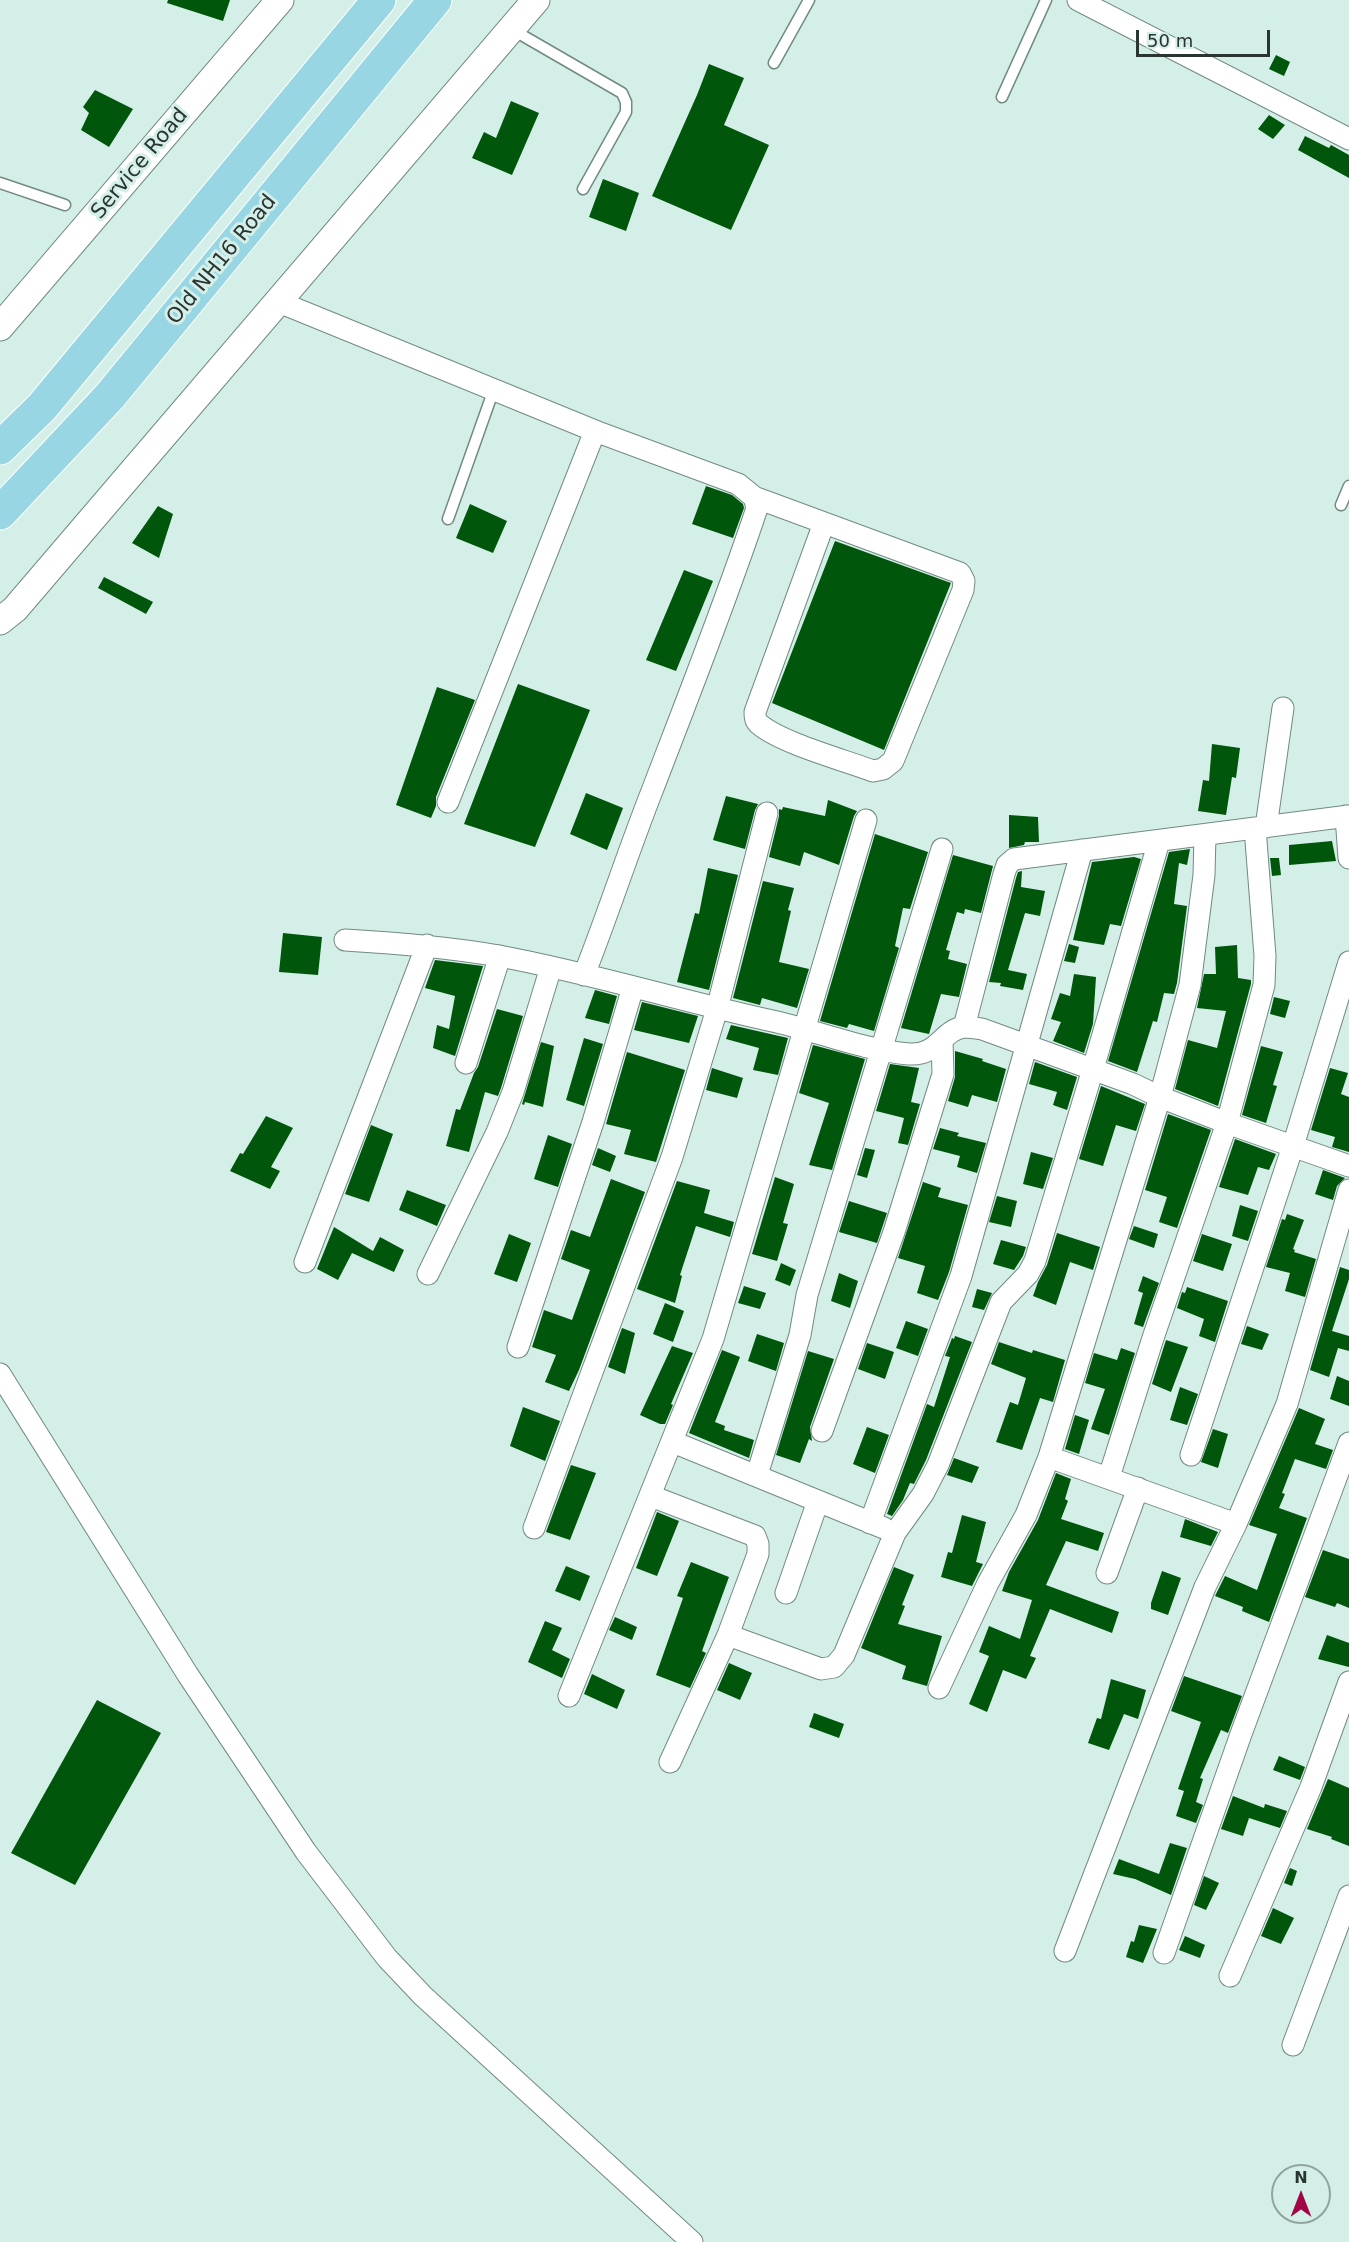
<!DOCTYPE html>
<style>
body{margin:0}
#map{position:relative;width:1349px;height:2242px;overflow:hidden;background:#d4efe8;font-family:"DejaVu Sans",sans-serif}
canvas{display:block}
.north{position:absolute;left:1271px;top:2164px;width:60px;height:60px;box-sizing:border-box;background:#d4efe8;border:2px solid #90a49f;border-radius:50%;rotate:0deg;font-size:16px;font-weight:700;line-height:24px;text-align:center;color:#2a3431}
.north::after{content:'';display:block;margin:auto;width:21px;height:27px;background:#a10747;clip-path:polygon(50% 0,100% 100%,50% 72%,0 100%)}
.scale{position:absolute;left:1136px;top:30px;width:134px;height:27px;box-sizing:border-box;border:3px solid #2a3431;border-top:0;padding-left:8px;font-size:18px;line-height:21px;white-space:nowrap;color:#2a3431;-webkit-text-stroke:4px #d4efe8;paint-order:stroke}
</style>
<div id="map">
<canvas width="1349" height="2242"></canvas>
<div class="north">N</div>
<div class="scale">50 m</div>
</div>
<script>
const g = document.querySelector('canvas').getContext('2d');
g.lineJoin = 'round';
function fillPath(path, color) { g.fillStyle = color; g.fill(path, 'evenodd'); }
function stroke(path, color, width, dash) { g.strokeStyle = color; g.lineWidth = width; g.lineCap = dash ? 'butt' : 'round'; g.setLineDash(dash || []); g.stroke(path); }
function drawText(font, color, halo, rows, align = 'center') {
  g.font = font + ' "DejaVu Sans",sans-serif'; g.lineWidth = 6; g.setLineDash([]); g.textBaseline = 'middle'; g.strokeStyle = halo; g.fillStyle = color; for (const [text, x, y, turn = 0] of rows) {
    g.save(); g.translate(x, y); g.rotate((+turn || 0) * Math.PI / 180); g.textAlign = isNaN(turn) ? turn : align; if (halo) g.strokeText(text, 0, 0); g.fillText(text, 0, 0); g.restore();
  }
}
const building = new Path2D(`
 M168,0H230L223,21L167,3Z
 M1276,55L1290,62L1284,76L1269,69Z
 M709,64L744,78L724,125L769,145L731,230L652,196L697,95Z
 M95,90L133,109L109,147L81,130L89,113L83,107Z
 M511,101L539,113L512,175L472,158L484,132L496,138Z
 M1269,115L1285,125L1273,139L1258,129Z
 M1305,136L1329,148L1331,145L1349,155V178L1298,150Z
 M603,179L639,193L626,231L589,217Z
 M706,486L732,495L743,504L744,508L733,538L692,524Z
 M470,504L507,521L493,553L456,538Z
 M158,506L173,514L159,558L132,543Z
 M835,541L951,583L884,750L772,703Z
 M684,570L713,581L676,671L646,660Z
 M104,577L153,602L146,614L98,588Z
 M518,684L590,710L535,847L464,824Z
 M437,687L475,700L436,797V806L431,818L396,805Z
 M1212,744L1240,748L1236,778L1232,777L1226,815L1198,811L1203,780L1209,781Z
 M586,793L623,808L607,850L570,834Z
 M726,796L758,804L755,810L745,849L713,840Z
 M828,800L857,811L854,816L839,865L804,852L800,866L769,857L779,816V809L782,810L783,807L825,816Z
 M1009,815L1038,817L1039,842H1025L1024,845L1009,848Z
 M875,834L928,852L910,909L903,908L895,946L899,948L874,1031L849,1024L847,1028L820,1021Z
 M1332,841L1336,861L1289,865V845Z
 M1190,849L1187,865L1179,863L1174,904L1187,906L1177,983L1174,994L1164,993L1157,1022L1153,1021L1137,1072L1108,1061L1169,852Z
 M953,855L993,866L981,913L965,909L964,914L957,912L946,950L950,951L948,959L967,964L959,997L941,994L929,1034L901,1028Z
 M1134,857L1141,859L1121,926L1110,924L1104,945L1073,940L1092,862Z
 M1270,858H1279L1281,875L1272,876Z
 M708,868L738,875L709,990L677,982L695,913L699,914Z
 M1022,871L1021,887L1045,891L1040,916L1025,913L1008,970L1027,974L1023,990L1000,986L1001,983L989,982L1016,878L1018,872Z
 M763,881L794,888L788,910L791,911L779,962L809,969L797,1008L762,998L760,1005L733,998Z
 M283,933L322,937L318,975L279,972Z
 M1069,944L1079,947L1075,963L1064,961Z
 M1237,945L1238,978L1251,980V984L1218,1106L1175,1089L1188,1040L1217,1048L1226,1011L1197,1008L1204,974H1216L1215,947Z
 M435,960L483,966L455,1056L433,1048L437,1025L449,1029L455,996L425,988Z
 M1074,974L1096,977L1093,1024L1084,1053L1053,1041L1061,1022L1051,1019L1060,993L1070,996Z
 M595,990L617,996L609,1024L585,1018Z
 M1274,997L1290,1001L1285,1018L1270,1014Z
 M642,1002L698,1016L689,1043L634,1030Z
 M497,1009L523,1016L501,1088L498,1096L485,1092L469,1152L446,1146L456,1109L460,1110L474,1073L478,1067Z
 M731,1025L788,1038L778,1075L753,1070L759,1048L726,1039Z
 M584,1038L603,1044L584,1106L566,1100Z
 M541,1042L554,1046L543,1107L525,1102L524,1105L522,1104Z
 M813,1045L865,1059L832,1170L809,1165L829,1103L799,1093Z
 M1261,1046L1283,1052L1273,1085L1277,1086L1266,1123L1242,1115Z
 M955,1051L983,1059L982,1061L1006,1069L997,1102L972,1095L968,1107L948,1101L955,1077Z
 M627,1052L685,1070L656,1162L624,1154L631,1130L606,1124Z
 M1035,1062L1077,1077L1067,1110L1053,1105L1057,1092L1029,1084Z
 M890,1064L919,1068L911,1102L920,1104L908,1145L898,1143L904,1118L876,1111Z
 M712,1068L743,1078L737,1098L706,1090Z
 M1330,1068L1348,1073L1341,1094L1349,1097V1152L1332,1147L1335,1137L1311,1130Z
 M1101,1086L1145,1104L1136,1131L1116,1125L1103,1166L1079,1159Z
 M1168,1114L1211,1130L1177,1228L1159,1222L1167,1197L1145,1190Z
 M266,1116L293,1128L271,1167L280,1171L270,1189L230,1171L240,1153L243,1154Z
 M371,1125L393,1134L369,1202L345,1194Z
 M940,1128L959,1133L957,1136L986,1143L977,1173L957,1167L960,1156L933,1149Z
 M548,1135L572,1144L558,1187L534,1179Z
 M1235,1139L1276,1154L1269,1170L1258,1167L1248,1195L1219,1187Z
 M598,1148L616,1156L610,1172L592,1165Z
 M865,1148L875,1150L867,1178L857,1175Z
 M1031,1152L1053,1158L1043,1189L1023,1184Z
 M1323,1170L1345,1178L1337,1186L1333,1200L1315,1194Z
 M775,1177L794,1184L783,1223L788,1224L777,1261L752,1254Z
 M611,1179L645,1192L579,1370L569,1391L545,1382L556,1355L532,1347L544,1310L572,1320L590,1270L561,1259L571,1230L590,1237Z
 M677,1181L710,1190L704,1213L734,1222L730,1237L696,1226L680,1275L682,1276L675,1303L637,1289Z
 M923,1182L941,1188L938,1197L968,1205L949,1272L938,1300L917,1293L925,1266L898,1258Z
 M407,1190L446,1205L437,1226L399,1210Z
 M997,1196L1017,1201L1011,1227L989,1222Z
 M849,1201L887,1213L877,1243L839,1232Z
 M1240,1205L1258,1211L1248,1241L1232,1236Z
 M1287,1214L1304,1220L1293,1249L1295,1250L1294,1252L1316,1259L1305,1297L1285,1291L1290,1273L1266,1267L1282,1219L1285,1220Z
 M1134,1226L1158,1234L1154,1248L1129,1239Z
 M334,1227L373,1251L380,1237L404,1250L394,1272L352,1253L338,1280L317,1269Z
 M1057,1233L1100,1247L1093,1270L1070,1262L1056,1305L1033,1296L1038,1282L1047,1265Z
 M509,1234L531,1243L517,1282L494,1274Z
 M1202,1234L1232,1244L1223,1271L1193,1261Z
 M1001,1240L1026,1247L1023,1256L1014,1270L993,1264Z
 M781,1263L796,1270L790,1286L775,1280Z
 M1340,1267L1349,1270V1279L1332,1331L1349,1336V1351L1338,1348L1329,1377L1310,1370Z
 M839,1273L858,1281L850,1308L831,1301Z
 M1143,1276L1159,1283L1143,1327L1134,1324L1143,1293L1138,1291Z
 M744,1286L766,1293L760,1309L738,1303Z
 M1187,1287L1228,1301L1215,1342L1199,1336L1204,1319L1177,1308L1182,1292L1185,1293Z
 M977,1289L992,1293L984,1310L972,1307Z
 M665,1303L684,1311L673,1342L653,1334Z
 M906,1321L928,1329L918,1356L896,1348Z
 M1247,1326L1269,1334L1262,1350L1241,1344Z
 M622,1328L635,1333L625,1374L608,1367Z
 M757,1334L784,1343L776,1371L748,1361Z
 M955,1336L972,1342L926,1460L914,1484L910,1483L903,1500L892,1516L887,1514L927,1404L934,1407L950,1357L945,1356L952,1338L954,1339Z
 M1166,1340L1188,1347L1171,1392L1152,1384Z
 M999,1342L1032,1353L1033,1350L1065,1360L1053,1402L1040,1398L1022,1450L996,1442L1010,1402L1018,1405L1026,1378L991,1364Z
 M867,1343L894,1352L885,1379L858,1369Z
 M672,1346L693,1353L671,1404L673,1405L665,1424H660L640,1415Z
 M1121,1348L1135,1353L1109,1435L1091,1429L1105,1389L1085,1383L1094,1353L1117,1360Z
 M722,1350L740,1357L715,1422L725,1426L724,1430L754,1440L749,1458L689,1433Z
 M808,1351L834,1359L810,1427L812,1441L809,1439L800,1463L776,1455Z
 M1337,1376L1349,1381V1406L1330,1399Z
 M1180,1387L1198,1394L1187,1425L1170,1420Z
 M523,1407L560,1421L545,1461L510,1446Z
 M1299,1408L1325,1419L1315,1444L1333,1450L1326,1469L1295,1459L1282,1493L1285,1494L1279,1508L1307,1518L1269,1622L1242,1611L1243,1607L1215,1596L1225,1576L1257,1590L1277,1534L1249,1525Z
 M1075,1415L1089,1420L1079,1454L1065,1449Z
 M867,1427L889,1435L875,1473L853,1464Z
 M1213,1429L1228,1434L1218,1468L1201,1462Z
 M954,1458L979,1467L972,1483L947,1475Z
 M571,1465L596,1473L570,1540L546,1532Z
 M1056,1473L1071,1479L1065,1499L1068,1501L1061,1519L1104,1533L1098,1551L1066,1541L1046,1585L1119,1612L1112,1633L1050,1609L1030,1656L1036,1658L1026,1679L1003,1670L987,1712L969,1704L989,1656L979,1652L989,1626L1020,1639L1032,1600L1002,1591L1009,1572L1038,1520Z
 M657,1512L679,1521L657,1576L636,1568Z
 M962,1515L986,1522L976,1562L983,1564L972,1586L941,1577L948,1552L952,1553Z
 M1185,1519L1218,1532L1211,1546L1180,1537Z
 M1323,1550L1349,1559V1608L1337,1603L1335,1607L1305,1597Z
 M691,1562L729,1577L702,1651L706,1653L690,1688L656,1675L683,1598L677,1596Z
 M566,1566L590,1576L580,1601L555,1591Z
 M894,1567L914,1575L902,1605L905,1606L898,1624L942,1636L927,1686L902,1679L906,1666L861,1648Z
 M1162,1571L1181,1578L1168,1615L1151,1609V1603Z
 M615,1617L637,1627L632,1640L609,1630Z
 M545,1621L562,1628L552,1650L570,1659L562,1678L528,1662Z
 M1327,1635L1349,1643V1667L1318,1659Z
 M729,1663L752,1673L740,1700L717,1690Z
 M592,1674L625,1690L617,1709L584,1694Z
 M1184,1676L1242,1696L1228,1733L1221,1730L1200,1778L1203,1779L1196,1802L1203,1805L1196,1823L1176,1816L1184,1791L1178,1789L1201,1722L1171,1711Z
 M1111,1679L1146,1690L1138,1719L1124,1714L1109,1750L1088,1743L1097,1718L1101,1719Z
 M97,1700L161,1733L75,1885L11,1853Z
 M814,1713L844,1724L839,1738L809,1727Z
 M1279,1756L1305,1767L1300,1780L1273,1770Z
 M1328,1779L1349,1788V1846L1331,1839L1332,1837L1307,1829Z
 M1233,1796L1264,1808L1265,1804L1287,1811L1280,1828L1249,1818L1243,1836L1221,1829Z
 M1170,1843L1187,1848L1171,1895L1135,1879L1113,1874L1119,1859L1159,1874Z
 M1290,1868L1297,1871L1292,1886L1284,1883Z
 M1204,1876L1219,1883L1206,1910L1194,1905Z
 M1273,1908L1294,1918L1281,1944L1261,1936Z
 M1139,1925L1157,1929L1143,1963L1126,1957L1131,1941L1134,1942Z
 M1185,1936L1205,1945L1200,1958L1179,1950Z`);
const service = new Path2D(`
 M513,30L622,93L626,102V112L583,189
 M774,63L809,0
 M1002,97L1046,0
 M0,183L65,205
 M1341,505L1349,486
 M448,519L494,389`);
const minor = new Path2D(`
 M1078,0L1349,139
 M279,302L595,431L738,484L754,497L757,508C725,604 688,697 652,791C628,852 608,914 584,975
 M754,497L960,573L964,581L963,590L893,761L883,769L873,771C844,760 781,743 759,724C755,721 755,716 755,712L824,523
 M448,802L595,431
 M1346,816L1349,858
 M1266,827L1283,708
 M345,940C397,943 447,947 499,956C592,973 684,1002 777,1022C820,1032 864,1050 909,1054C938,1056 942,1030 964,1027C969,1027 976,1028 982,1029L1133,1084L1160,1097L1227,1123L1349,1166
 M964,1027L1004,874L1007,865L1014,859L1349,816
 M466,1063L500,956
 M305,1262L427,945
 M428,1274L497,1132L513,1092L551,967
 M518,1347L593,1122L633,987
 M0,1374L188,1675L306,1852L387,1958L423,1996L692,2242
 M822,1431L894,1232L943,1074L942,1040
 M673,1442L884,1528
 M1191,1455L1293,1146L1349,962
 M1049,1457L1236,1524
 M757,1475L800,1335L807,1295L942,849
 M1109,1477L1153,1338L1227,1123L1264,985L1265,956L1255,828
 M651,1496L755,1536L758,1544V1554L728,1635L670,1762
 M870,1523L961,1276L1082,850
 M534,1528L672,1157L717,1009L767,813
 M1107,1573L1138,1488
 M786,1593L818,1501
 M728,1635L821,1669L834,1667L844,1655L895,1533L923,1494L938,1465L1001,1302L1028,1274L1035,1261L1093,1069L1159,841
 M939,1688L988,1583L1026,1515L1049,1457L1160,1097L1190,985L1204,875L1205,835
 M569,1696L713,1339L866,820
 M1065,1951L1205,1587L1236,1524L1287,1404L1349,1190
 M1164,1953L1241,1734L1349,1443
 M1230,1976L1311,1787L1349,1682
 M1293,2045L1349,1896`);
const tertiary = new Path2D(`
 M0,327L280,0
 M0,621L15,609L536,0`);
const primary = new Path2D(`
 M0,448L42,407L379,0
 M0,513L110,396L435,0`);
const streetNames = [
 ["Service Road",140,164,-50],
 ["Old NH16 Road",222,260,-51]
];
fillPath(building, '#00560a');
stroke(service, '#718a83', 13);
stroke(minor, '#718a83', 23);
stroke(tertiary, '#718a83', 29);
stroke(primary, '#fff', 35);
stroke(service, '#fff', 10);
stroke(minor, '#fff', 21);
stroke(tertiary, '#fff', 27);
stroke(primary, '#97d6e2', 33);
drawText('21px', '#2a3431', '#d4efe8', streetNames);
</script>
